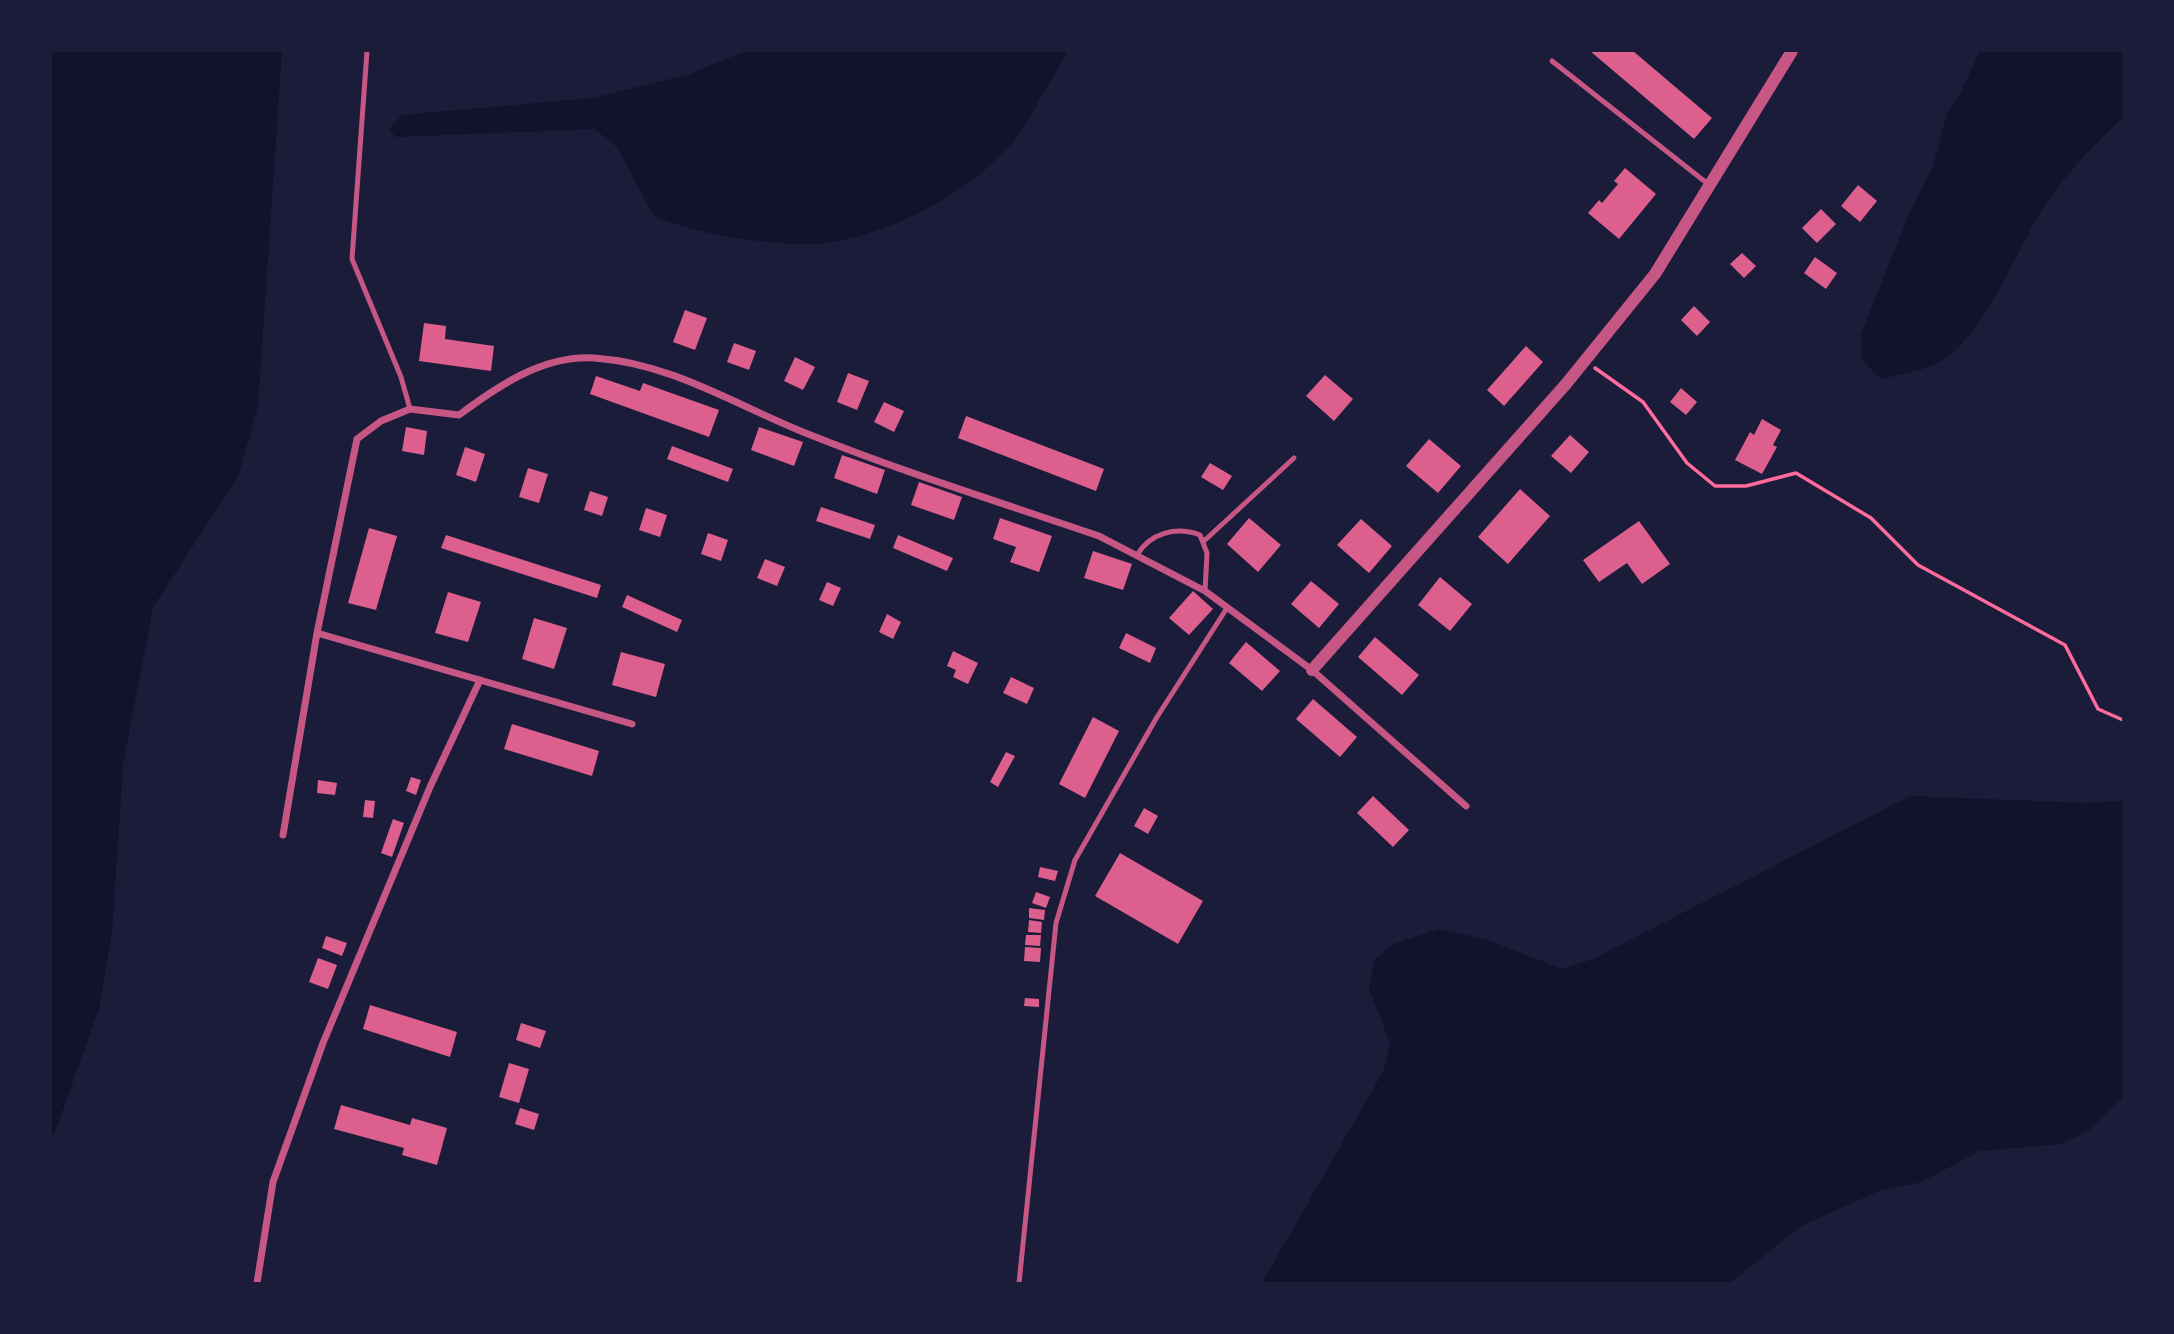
<!DOCTYPE html>
<style>
body{margin:0}
#map{position:relative;width:2174px;height:1334px;overflow:hidden;background:#1b1b3a;font-family:Lato,sans-serif}
canvas{display:block}
.frame{position:absolute;inset:0;border:52px solid #1b1b3a;pointer-events:none}
</style>
<div id="map">
<canvas width="2174" height="1334"></canvas>
<div class="frame"></div>
</div>
<script>
const g = document.querySelector('canvas').getContext('2d');
g.lineJoin = 'round';
function fillPath(path, color) { g.fillStyle = color; g.fill(path, 'evenodd'); }
function stroke(path, color, width, dash) { g.strokeStyle = color; g.lineWidth = width; g.lineCap = dash ? 'butt' : 'round'; g.setLineDash(dash || []); g.stroke(path); }
const water = new Path2D(`
 M51,51H282L258,406L238,477L153,607L123,765L112,932L99,1009L51,1143Z
 M746,51H1068C1051,78 1027,127 1006,150C963,197 869,246 804,244C754,243 700,234 654,217L618,148L595,129L396,137L389,129L402,115L592,98L687,75Z
 M1980,51H2123V117C2095,144 2067,172 2045,205C2017,249 1990,321 1951,354C1931,370 1906,373 1881,379L1862,359L1861,334L1910,212L1933,166L1947,114L1961,92Z
 M1910,796L2087,803L2123,801V1097L2088,1131L2062,1144L1979,1151L1922,1182L1879,1191L1801,1226L1730,1283H1262L1384,1070L1390,1043L1369,989L1375,959L1394,944L1439,929L1485,939L1562,969L1593,959Z`);
const building = new Path2D(`
 M1590,51H1633L1712,118L1694,139Z
 M1625,168L1656,194L1619,239L1588,213L1599,200L1602,203L1618,184L1614,181Z
 M1858,185L1877,201L1860,222L1841,206Z
 M1821,209L1836,224L1817,243L1802,228Z
 M1742,253L1756,266L1744,278L1730,264Z
 M1815,257L1837,273L1826,289L1804,273Z
 M1694,306L1710,322L1697,336L1681,320Z
 M685,310L707,318L695,350L673,342Z
 M424,323L446,326L445,339L494,346L491,371L419,361Z
 M734,343L756,351L749,370L727,362Z
 M1526,346L1543,362L1504,406L1487,390Z
 M795,357L815,367L803,390L784,381Z
 M848,373L869,381L857,410L837,402Z
 M1325,375L1353,399L1334,421L1306,396Z
 M596,376L640,391L643,383L719,410L709,437L590,394Z
 M1681,388L1697,402L1686,415L1670,402Z
 M884,402L904,411L894,432L874,422Z
 M966,416L1104,469L1096,491L958,438Z
 M1762,419L1781,430L1773,445L1777,447L1762,474L1735,460L1750,432L1754,435Z
 M406,427L427,431L424,455L402,451Z
 M759,427L803,442L794,466L751,450Z
 M1570,435L1589,452L1571,473L1551,456Z
 M1429,439L1461,466L1438,493L1406,466Z
 M672,446L733,469L728,482L667,459Z
 M465,447L485,454L476,482L456,475Z
 M842,455L885,470L877,494L834,478Z
 M1210,463L1232,476L1223,490L1201,477Z
 M528,468L548,474L539,503L519,497Z
 M919,482L962,497L954,520L911,505Z
 M1520,489L1550,516L1508,564L1478,537Z
 M590,491L608,497L602,516L584,510Z
 M821,507L875,525L870,539L816,521Z
 M646,508L667,515L660,537L639,530Z
 M1000,518L1052,536L1039,572L1010,562L1016,547L993,539Z
 M1249,518L1281,545L1258,572L1227,544Z
 M1361,519L1392,546L1369,573L1337,545Z
 M1639,521L1670,564L1642,584L1627,563L1599,582L1583,560Z
 M369,528L397,536L376,610L348,603Z
 M708,533L728,540L721,561L701,554Z
 M446,535L601,585L597,598L441,548Z
 M898,535L953,558L947,571L893,548Z
 M1093,551L1132,564L1123,590L1084,578Z
 M765,559L785,567L777,586L757,578Z
 M1440,577L1472,604L1450,631L1418,605Z
 M1311,581L1339,604L1319,628L1291,604Z
 M827,582L841,588L833,606L819,600Z
 M1193,591L1213,609L1189,635L1169,618Z
 M448,592L481,602L468,642L435,633Z
 M627,595L682,620L677,632L622,607Z
 M887,614L901,622L893,639L879,632Z
 M534,618L567,628L554,669L522,659Z
 M1126,633L1156,648L1150,663L1119,648Z
 M1375,637L1419,675L1402,695L1358,657Z
 M1246,642L1280,671L1262,691L1229,663Z
 M953,651L978,663L968,684L953,677L956,670L947,666Z
 M621,652L665,664L656,697L612,685Z
 M1011,677L1034,688L1027,704L1003,693Z
 M1313,699L1357,737L1340,757L1296,719Z
 M1093,717L1119,731L1085,798L1059,784Z
 M512,724L599,751L592,776L504,749Z
 M1006,752L1015,756L998,787L990,782Z
 M411,777L421,780L416,795L406,791Z
 M318,780L337,783L335,795L317,793Z
 M1373,796L1409,830L1393,847L1357,813Z
 M365,800L375,801L373,818L363,817Z
 M1144,808L1158,816L1148,834L1134,826Z
 M393,819L404,823L392,857L381,853Z
 M1120,853L1203,901L1178,944L1095,896Z
 M1040,867L1058,871L1055,881L1038,877Z
 M1036,892L1050,897L1046,908L1032,903Z
 M1029,908L1045,910L1044,920L1029,918Z
 M1029,920L1042,922L1041,933L1028,932Z
 M1026,935H1041L1040,946L1025,945Z
 M326,936L347,943L342,956L322,948Z
 M1025,947L1041,948L1040,962L1024,961Z
 M318,958L337,965L328,989L309,982Z
 M1025,998L1039,999V1007L1024,1006Z
 M370,1005L457,1032L450,1057L363,1029Z
 M521,1023L546,1031L540,1048L516,1040Z
 M509,1063L529,1069L519,1103L499,1097Z
 M341,1105L410,1125L412,1118L447,1128L437,1165L402,1155L404,1148L334,1129Z
 M520,1108L539,1114L534,1130L515,1124Z`);
const path = new Path2D(`
 M1595,368L1643,402L1687,463L1715,486H1746L1796,473L1871,518L1918,565L2065,645L2098,709L2123,720`);
const service = new Path2D(`
 M367,51L352,259L401,377L410,409
 M1552,61L1708,184
 M1204,541L1294,458
 M1137,555C1150,533 1176,526 1200,535L1207,553L1205,591
 M1019,1283L1056,923L1075,860L1157,717L1227,608`);
const minor = new Path2D(`
 M317,633L632,724
 M283,835L317,633L357,439L381,421L410,409L459,415C498,386 543,355 594,358C672,363 737,406 808,434C903,472 1002,503 1099,536L1205,591L1312,670L1466,806
 M257,1283L273,1182L323,1043L430,787L480,680`);
const tertiary = new Path2D(`
 M1312,670L1566,384L1655,274L1792,51`);
fillPath(water, '#12122b');
fillPath(building, '#dd5f8e');
stroke(path, '#ff6b9d', 3.5);
stroke(service, '#c65784', 5);
stroke(minor, '#c65784', 7);
stroke(tertiary, '#c65784', 12);
</script>
